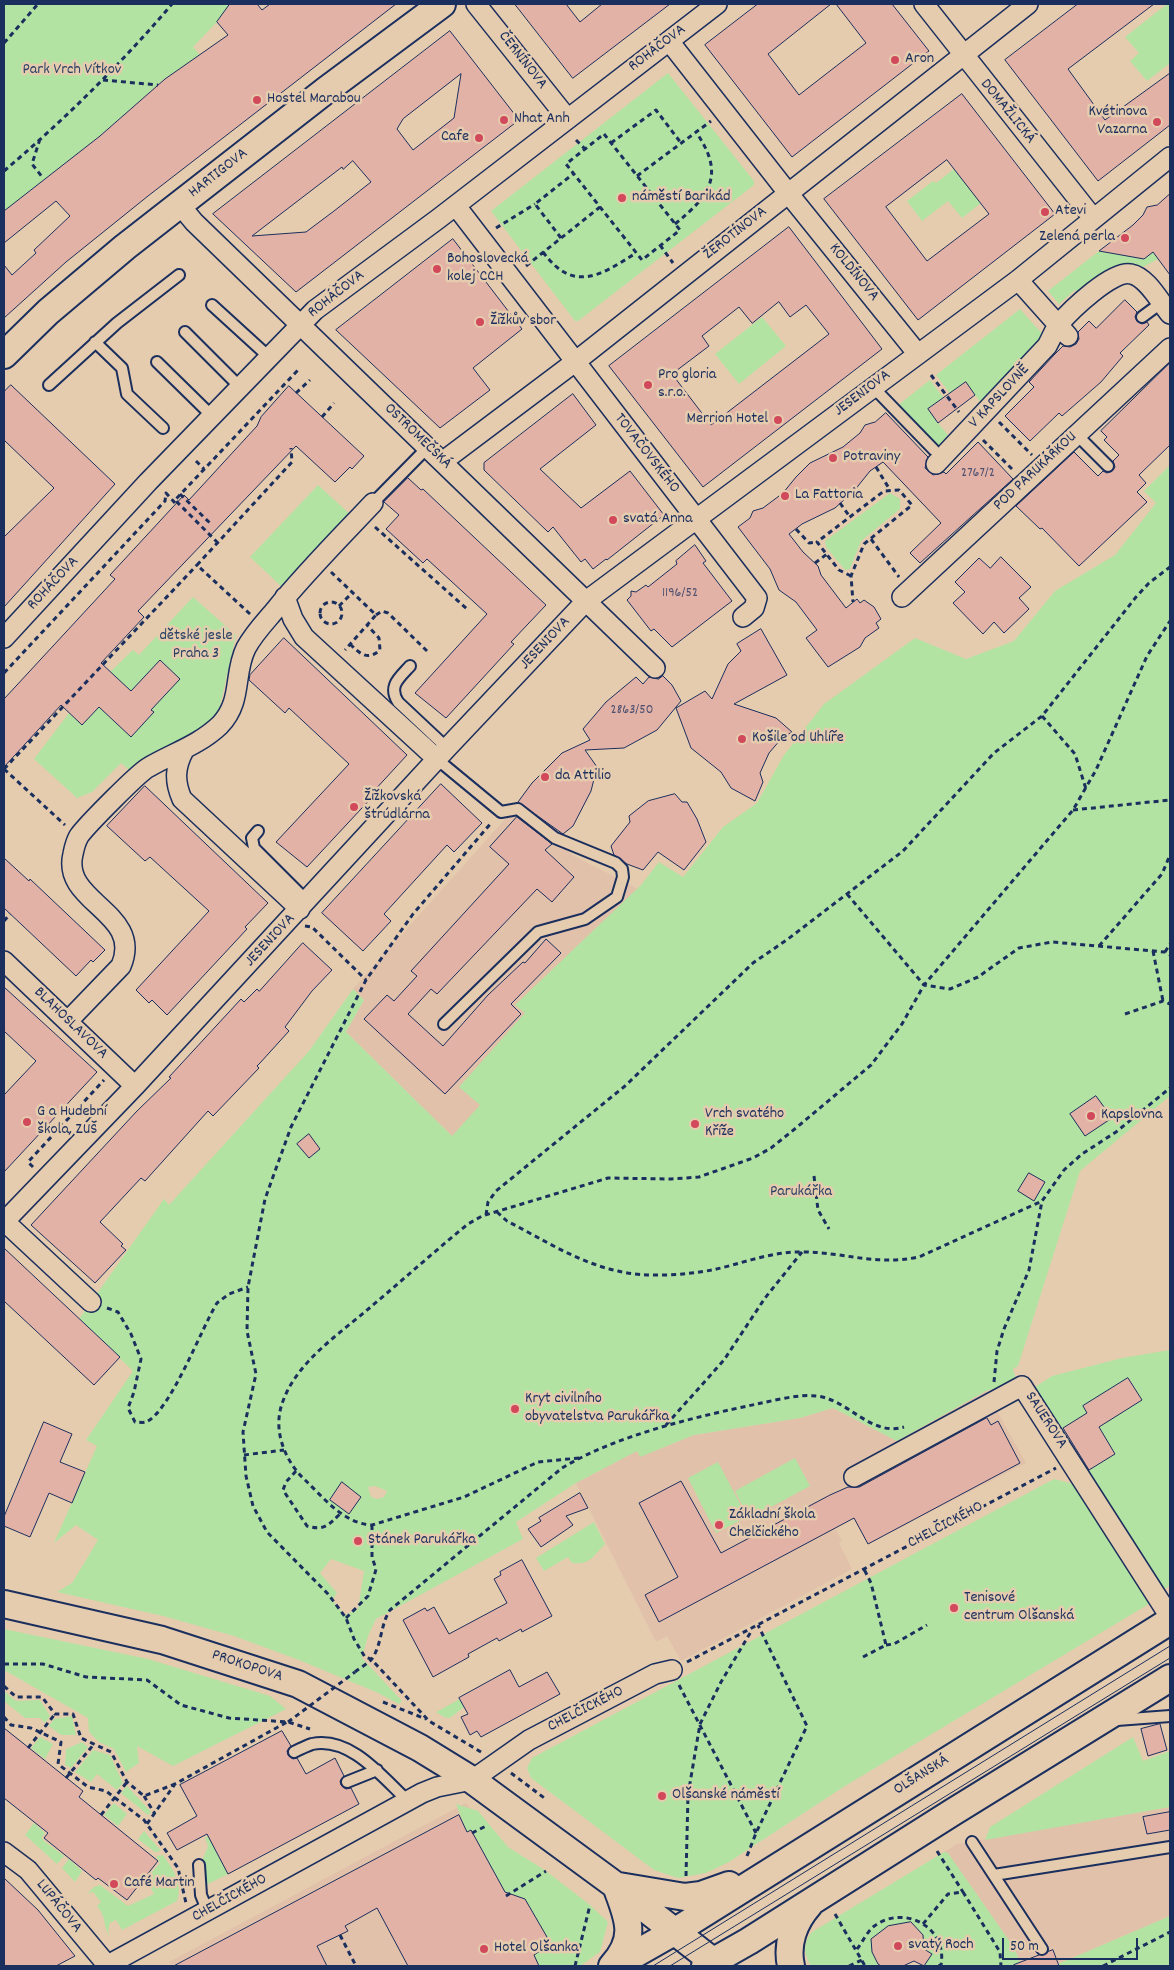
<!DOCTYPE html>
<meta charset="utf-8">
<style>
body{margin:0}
#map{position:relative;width:1174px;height:1970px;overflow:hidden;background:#e6ccae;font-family:Dekko,sans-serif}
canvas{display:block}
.frame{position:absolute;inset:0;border:5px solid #1b2f5e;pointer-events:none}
.scale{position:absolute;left:1002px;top:1938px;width:136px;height:22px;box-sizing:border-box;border:2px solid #1b2f5e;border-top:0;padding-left:6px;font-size:15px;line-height:18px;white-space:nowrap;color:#1b2f5e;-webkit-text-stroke:4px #e6ccae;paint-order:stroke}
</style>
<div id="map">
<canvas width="1174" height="1970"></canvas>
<div class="frame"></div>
<div class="scale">50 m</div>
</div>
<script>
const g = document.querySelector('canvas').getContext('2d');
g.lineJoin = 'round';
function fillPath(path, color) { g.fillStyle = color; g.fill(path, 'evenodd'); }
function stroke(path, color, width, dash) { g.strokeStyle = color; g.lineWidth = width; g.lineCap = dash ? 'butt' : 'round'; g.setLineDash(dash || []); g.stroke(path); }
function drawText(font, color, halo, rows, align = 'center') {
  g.font = font + ' Dekko,sans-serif'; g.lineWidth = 5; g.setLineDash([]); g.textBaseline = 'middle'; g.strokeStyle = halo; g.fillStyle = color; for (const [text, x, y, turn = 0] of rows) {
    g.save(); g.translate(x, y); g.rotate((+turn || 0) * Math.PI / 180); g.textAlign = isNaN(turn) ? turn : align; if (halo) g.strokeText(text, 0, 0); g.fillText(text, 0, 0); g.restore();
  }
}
const built = new Path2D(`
 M514,809L574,856L754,948L452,1136L346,1032L364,1000L353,989Z
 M986,1391L1026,1463L868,1544L852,1514L835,1528L842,1541L839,1543L852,1569L681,1661L667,1636L656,1642L576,1483L637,1451L641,1456L694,1435L800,1418L833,1408L897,1441Z
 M466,1803L571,1964L566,1966H171L169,1962Z
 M1170,1807V1916L1053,1966H1021L1015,1949L948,1854L944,1852L957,1844Z`);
const green = new Path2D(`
 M4,4H230L217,22L193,47L200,55L164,79L101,135L4,212Z
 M1167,4L1170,5V63L1147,81L1130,61L1139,53L1125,37Z
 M668,73L754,181V185L578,321H575L491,211Z
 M954,169L981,203L962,218L948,201L922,221L907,201L933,181L936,183Z
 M1104,247L1153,252L1158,259L1143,267C1112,256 1100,275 1079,294L1075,290L1059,304L1048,291Z
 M1020,309L1046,338L981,403L965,382L955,390L964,403L961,406L958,404L936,375Z
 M762,317L786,346L739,384L715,354Z
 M930,380L952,409L938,423L948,435L937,448L897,406Z
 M1170,465V1096L1080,1171L1018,1366L1013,1369L1017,1382L986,1391L897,1441L833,1408L800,1418L694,1435L640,1457L637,1451L576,1483L516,1522L523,1539L376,1619L368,1636L362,1658L402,1701L399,1704L376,1692L299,1660L234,1636L163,1616L57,1592L72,1583L98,1540L76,1525L54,1543L97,1446L86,1440L133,1371L79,1319L164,1199L169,1205L309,1051L353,989L364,1000L346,1032L452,1136L480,1105L459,1087L525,1013L515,1005L641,885L659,862L683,877L723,827L757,803L784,755L824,704L915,638L966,659L1014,641L1055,591L1115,555L1156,503L1144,491ZM309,1134L320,1148L309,1158L297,1144ZM1029,1173L1045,1182L1018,1191ZM342,1483L361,1497L349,1514L330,1499ZM375,1486L387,1491L384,1497L377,1499L371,1497L368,1487ZM331,1559L364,1571L358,1609L345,1615L332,1600L337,1593L320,1573Z
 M318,485L351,515L283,588L250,557Z
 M890,493L900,499V509L861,541L850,569L845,570L826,547L825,541Z
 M193,597L236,635L218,715C201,735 177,740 155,752C145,757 138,763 129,770L121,763L92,792L77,798L34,759L69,713L82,725L110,695L119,704L108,716L131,737L153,712L110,672L133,650L139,655Z
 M1170,1350V1585L1161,1592L1085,1473L1115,1454L1099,1427L1142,1400L1129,1378L1084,1406L1087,1413L1058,1431L1032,1389L1052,1376L1122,1358Z
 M795,1458L810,1486L749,1519L735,1491Z
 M718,1462L747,1517L716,1533L688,1478Z
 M1054,1479L1073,1484L1149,1604L845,1786L729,1862L706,1873L678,1878L654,1870L531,1778L527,1768L532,1758Z
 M594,1522L605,1544C593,1556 591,1565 572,1563L568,1557L544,1571L536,1558Z
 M4,1629L148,1659L270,1696L286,1709L173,1766L137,1746L139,1763L126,1772L114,1749L99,1742L89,1732L88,1718L4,1670Z
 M4,1691L16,1701L40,1700L50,1716L45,1723L40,1718H25L4,1701Z
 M460,1699L464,1707L450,1718L444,1717L436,1712Z
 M72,1716L76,1735H61L49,1726L54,1719Z
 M40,1737L53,1744L45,1759L31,1748Z
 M1133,1737L1143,1761L1170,1751V1807L985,1840L990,1827Z
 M82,1742L88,1747L71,1768L65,1765L66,1749Z
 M93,1750L110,1755L123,1783L117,1790L97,1774L91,1782L75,1772Z
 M127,1786L151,1812L148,1815L121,1793Z
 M114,1803L127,1814L118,1826L104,1815Z
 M456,1804L478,1811L508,1847L546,1871L590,1905L608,1922L600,1952L580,1966H539L534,1955L543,1949L546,1937L525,1899L514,1895L508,1899L472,1830L467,1832Z
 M34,1823L45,1833L42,1837L44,1841L64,1856L57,1864L25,1835Z
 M144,1831L161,1851L155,1852L138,1839Z
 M208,1836L228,1874L206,1885L200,1866L208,1846L205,1838Z
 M944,1852L948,1853L1015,1949L1021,1966H924L932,1954L923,1948V1940L872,1949L876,1961L882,1966H811C804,1953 802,1945 812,1932Z
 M163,1855C173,1870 183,1882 177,1901L122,1930L116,1920L110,1923L108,1931L110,1937C102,1925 108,1920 97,1906L101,1902L93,1892L87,1894L94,1887L100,1885L128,1906L154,1894L146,1879L160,1863L156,1856Z
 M69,1859L82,1871L75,1882L62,1868Z
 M1170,1916V1966H1053L1058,1964Z`);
const building = new Path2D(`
 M230,4H257L262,10L270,4H396L148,196L66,262L4,318V265L12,275L36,253L34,250L70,216L56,201L4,243V211L100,136L165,79L228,35L217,22Z
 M515,4H566L580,22L602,4H670L573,78Z
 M758,4H831L768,54L799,95L866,43L836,4H892L929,51L792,157L705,45Z
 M1078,4H1154L1068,69L1105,120L1170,73V125L1098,181L1005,60Z
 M450,31L519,120L296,292L213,214ZM461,74L454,118L413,150L397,129L403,119ZM353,161L371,182L334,211L306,232L252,236L342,167L343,169Z
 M962,94L1055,214L918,320L824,199ZM947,160L989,214L927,261L886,207Z
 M1170,194V275L1153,252L1144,259L1099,251L1133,225L1143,215L1147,207L1157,205Z
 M789,227L882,349L703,487L609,366ZM779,302L790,317L806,305L829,334L711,425L672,374L709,346L702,336L739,307L752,323Z
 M453,239L522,329L473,368L490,390L440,428L336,330Z
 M1125,300L1137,312L1135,317L1137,321L1142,324L1147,322L1149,325L1120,353L1123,356L1101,382L1062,416L1059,413L1030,441L1005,416L1034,387L1029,382L1054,355L1063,346L1070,347L1076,344L1079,339L1078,332L1089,321L1096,328Z
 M1170,363V445L1139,475L1146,483L1137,492L1147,502L1079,566L1042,528L1040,529L1016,506L1074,452L1098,476L1103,471L1107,473L1112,471L1115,467L1113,461L1119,455L1104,440L1107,437L1101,431Z
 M966,382L975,395L938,423L928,409Z
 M11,385L115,484L4,607V537L54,488L4,440V392Z
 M289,386L364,456L352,469L350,467L335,482L296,446L138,611L144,617L101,663L131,691L160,660L180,679L151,710L154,712L131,737L99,707L82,725L61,705L4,767V699L115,579L110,575L184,495L189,500L257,426L261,417Z
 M573,394L596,425L540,469L581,508L630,471L664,515L607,560L606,559L593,569L585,559L581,562L553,527L548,532L484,470V463Z
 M886,413L928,457L925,468L933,475L944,472L946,474L978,442L1013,479L920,563L910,553L941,523L883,462L870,471L854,491L835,508L802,524L789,534L803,552L818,566L821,575L846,608L857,599L860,603L864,600L874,607L881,619L876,623L879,628L865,638L860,647L828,667L806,638L817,630L796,602L779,590L770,569L738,527L750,518L753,511L763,508L783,493L796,477L810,463L843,447L860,433L865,425L875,422Z
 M408,478L421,490L423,489L546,605L511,642L514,644L446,718L415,693L487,614L427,559L423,563L386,529L399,515L384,502Z
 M695,545L706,561L703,563L732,601L672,647L654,629L651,631L627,600L631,596V591L636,592L646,585L648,587L677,564L676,561Z
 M1001,557L1031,587L1019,598L1029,609L1004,633L994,622L983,634L953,603L965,592L955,582L979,558L990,568Z
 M761,629L787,675L734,704L776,718L792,732L781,739L769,753L760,773L763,782L755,801L731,788L721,772L691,748L676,708L705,691L712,699L728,664L741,651L737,644Z
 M284,638L407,755L373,792L375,794L307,867L276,842L349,764L289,708L285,713L249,680L250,675Z
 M663,676L672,685L681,701L657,730L624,748L585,750L597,767L591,791L573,826L563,834L518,802L532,783L562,753L590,740L583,729L606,702L636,677L643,684L649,677L658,679Z
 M441,784L482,823L454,852L447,845L384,914L391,921L363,951L322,913Z
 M145,786L268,903L245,927L247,929L167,1015L152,1000L149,1003L136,990L209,911L150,857L145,861L107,826Z
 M675,794L682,802H687L697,819L706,842L684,870L658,852L643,870L627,864L614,855L611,846L630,822L629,816L648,801Z
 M517,817L552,844L545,850L574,877L552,902L537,889L437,994L431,989L408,1014L443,1046L488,995L523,962L525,963L546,939L561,953L511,1004L521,1014L445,1094L364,1019L387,995L394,1001L417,976L411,971L509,864L490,847Z
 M4,858L29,881L30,879L105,950L93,962L91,960L76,976L4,908Z
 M303,943L332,970L312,991L285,1027L289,1031L260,1063L257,1066L259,1068L213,1116L208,1111L145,1181L141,1178L100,1222L123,1244L121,1246L126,1250L95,1283L31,1225L137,1111L171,1078L169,1077L241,999L244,1002L257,989L259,991Z
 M4,987L97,1072L4,1172V1095L36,1061L4,1031Z
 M1096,1096L1112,1118L1085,1136L1070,1114Z
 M309,1134L320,1149L309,1158L297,1144Z
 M1029,1173L1045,1182L1034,1201L1018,1191Z
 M4,1248L120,1357L94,1385L4,1301Z
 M1128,1378L1142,1400L1099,1427L1115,1454L1089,1470L1063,1428L1087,1413L1083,1406Z
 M987,1418L991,1425L998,1421L1020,1463L868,1544L854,1518L659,1622L645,1595L678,1577L639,1503L681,1481L721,1553L830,1495L848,1487H859Z
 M44,1422L72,1434L60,1462L85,1472L72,1503L49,1493L30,1537L4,1526V1517Z
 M342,1482L361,1497L349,1514L330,1500Z
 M580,1493L588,1508L566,1516L573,1525L541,1547L528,1529L541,1521L539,1518Z
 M522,1560L552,1616L522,1632L521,1629L499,1641L497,1638L468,1654L469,1657L433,1677L403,1620L425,1608L427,1611L434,1607L449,1634L507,1603L494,1579L501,1575L500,1572Z
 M510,1670L519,1687L547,1672L560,1694L481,1737L477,1731L470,1735L461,1717L468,1714L459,1698Z
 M1160,1724L1167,1750L1148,1756L1141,1729Z
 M4,1728L83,1791L79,1797L158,1861L127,1900L98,1878L96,1880L44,1838L48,1833L4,1798Z
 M282,1731L291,1746L287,1751L288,1755L293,1759L297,1758L306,1774L335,1758L344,1776L340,1781L341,1785L346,1789L351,1788L359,1804L228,1874L207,1834L177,1850L167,1833L197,1816L180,1785Z
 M1170,1812V1830L1147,1834L1143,1817Z
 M459,1815L467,1832L471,1830L505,1892L525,1899L547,1937L543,1949L534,1955L539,1966H408L377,1908L345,1926L348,1931L317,1946L327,1966H174Z
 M4,1878L38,1910L75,1956L56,1966H4Z
 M911,1922L923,1935L924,1949L932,1954L924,1966L914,1961L903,1966H881L878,1964L872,1952L871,1939L888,1926Z
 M1053,1950L1059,1966H1015L1014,1965Z`);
const path = new Path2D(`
 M4,43L38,4
 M103,80L158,85
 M604,134L680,230L642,260L566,164Z
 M40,139L32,164L43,178
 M576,140L585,149
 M611,143L656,110L681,143
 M4,171C64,120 121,64 172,4
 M637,176L711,121
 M675,224C711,195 725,174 696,132
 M496,228L535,204
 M561,238L535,204L573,174
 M660,245L673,263
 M543,252C573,293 600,276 636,253
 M526,266L600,207
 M931,375L959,412
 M296,393L310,380
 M322,417L334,403
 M999,422L1032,455
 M983,440L1014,471
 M196,461L204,469
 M876,467L890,490
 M180,494L212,525
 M840,503L850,517
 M375,527L467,609
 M796,529L809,543L817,542
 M871,539L899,577
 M218,543L175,500L298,370
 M815,563L827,554
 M331,572L376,615L345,650
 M851,576L839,570L817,542L884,491L899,490L912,505L864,544L851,576L853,602
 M320 613a11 11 0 1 1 22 0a11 11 0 1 1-22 0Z
 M339,606L352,593
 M250,614L197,565L292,462L291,448
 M376,615L382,611L388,613L428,652
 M350,644C360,654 368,661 380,650L379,638L367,625
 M4,673L165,501L166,493L176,504
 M1042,716L1075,754L1086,789
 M4,769L197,565
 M4,769L65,825
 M1073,810L1170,800
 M847,894L924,985L950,989L978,977L1019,948L1052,942L1165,952L1170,955
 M4,921L10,914
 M305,926L312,927L366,980
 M1099,946L1162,874L1170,855
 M1153,951L1163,1001
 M1165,952L1170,944
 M1125,1014L1163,1001L1170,1004
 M33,1167L28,1162L104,1080
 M814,1176L818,1210L829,1229
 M497,1212L507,1221C542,1239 579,1263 618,1271C646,1278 684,1275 712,1270C741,1264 772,1251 802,1252C844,1252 874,1266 919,1257L1042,1201
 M486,1215L488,1202L496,1191L625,1086L753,963L788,939L903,851L994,753L1042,716L1136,597L1149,583L1170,567
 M107,1308L118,1312L131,1334L141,1359L134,1392L128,1408L135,1422C138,1422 143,1423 146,1422C170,1412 202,1327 217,1303L229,1294L248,1287
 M994,1382L997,1351L1004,1329L1029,1270L1042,1201L1064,1170L1082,1154L1116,1132L1170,1088
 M666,1425L724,1360L765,1298L802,1252
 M244,1455L284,1450
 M579,1458L538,1462L464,1497L372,1525C344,1524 324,1498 305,1480C284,1460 272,1429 283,1401C298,1360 341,1333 373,1305C405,1278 436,1250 468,1224L482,1216L608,1178L671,1179L699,1177L753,1158L771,1148L796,1128L871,1065L902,1024L924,985L1073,810L1096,770L1147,656L1170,621
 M296,1471L286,1482L283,1490L307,1526C325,1531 328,1525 341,1513
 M346,1618L368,1596L375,1573L376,1569L372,1557V1525
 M886,1645L894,1644L927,1625
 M863,1657L886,1645L871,1583L864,1569
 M687,1662L1056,1468
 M4,1664H43L86,1677L147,1680L181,1705L229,1718L288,1722L310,1729
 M355,1672C360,1668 367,1664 371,1660C382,1646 380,1625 390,1610L562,1468C617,1435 695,1417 757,1404C776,1400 798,1394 817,1396C849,1400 871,1437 904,1427
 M679,1685L756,1833
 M4,1686L16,1697H42L55,1714H73L81,1738L111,1752L127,1782L144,1796L175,1784
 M383,1702L426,1719
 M4,1717L11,1725L31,1728L61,1742L58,1764L88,1787L106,1791L144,1820L178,1868L186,1903
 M481,1752L429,1721L371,1659L365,1657L354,1639L346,1618L328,1594L267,1532L253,1506L246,1476L243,1432L256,1374L247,1331L248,1287L265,1199L291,1127L366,980L413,914L492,822
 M511,1773L547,1800
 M144,1796L155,1814
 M147,1824L175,1784L287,1722
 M472,1833L488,1825
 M937,1851L963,1892
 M747,1856L756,1833L807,1726L758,1625
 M686,1876L688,1795L700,1724L721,1682L752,1630
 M506,1896L546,1871
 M835,1914L865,1966
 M923,1924L948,1894L963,1892L1000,1952L1001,1966
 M340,1935L356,1966
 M857,1949C862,1943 867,1932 873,1927C903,1903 948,1927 941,1965L938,1966
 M575,1966L590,1905
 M849,1966L862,1960
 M1103,1966L1170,1932`);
const lane = new Path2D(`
 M212,305L269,357
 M1142,317L1161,303
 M185,332L240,387
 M95,342L122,368L127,394L163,428
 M157,362L212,416
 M49,385L117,323L179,275
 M873,387L934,450
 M1076,434L1108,466
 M373,503L427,448
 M410,666C399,678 388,686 398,702L447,748
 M438,760L501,812L518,809L555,838L616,863L622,869L623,877L617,897L585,919L538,932L444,1024
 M258,831L252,838L254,848L308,902
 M1117,1720L1170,1716
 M294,1752C300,1749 306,1746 312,1744C351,1736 383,1778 408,1801
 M347,1782L377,1770
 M972,1842L1042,1949
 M199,1865L201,1895L208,1912
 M994,1875L1170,1847`);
const street = new Path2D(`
 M476,4L567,118
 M924,4L1093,218
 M669,41L788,193L917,353
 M180,205L194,222L655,668
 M456,206L757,598L754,608L743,617
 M1018,280L1068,336
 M442,462L575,362L1028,4
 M936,464L1047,346C1051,339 1054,331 1058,325C1070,311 1113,269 1131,274C1147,277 1160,302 1170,314
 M285,597L293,619L304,637L438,760
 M902,597L1170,348
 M4,638L148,482L315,310L438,219L717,4
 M184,750C175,767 174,781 182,799L300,909
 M4,961L135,1086
 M68,1021L121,966C144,912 61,903 73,854C74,849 76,841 79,836C86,826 139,772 149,767C173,753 199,745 220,725C243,701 233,674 246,648C254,633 266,621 276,609C306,572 340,538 373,503
 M4,1221L91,1302
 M4,1222L135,1086L447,748L586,601L1018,280L1170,157
 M854,1477L1022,1386L1170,1617
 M4,1852L28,1870L108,1966
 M106,1966L422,1793L437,1787L472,1780L529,1740L655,1674L672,1670`);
const secondary = new Path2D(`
 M4,355L48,312L125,247L325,91L442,4
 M4,1604L162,1640L298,1684L420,1748L472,1780L615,1885L719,1966
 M619,1886L685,1897L701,1895L729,1885
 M612,1966C638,1938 628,1918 616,1886
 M614,1966L674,1932L1170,1621
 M705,1966L749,1941L953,1812L1170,1678
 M791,1966C786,1944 794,1922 809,1905`);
const tram = new Path2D(`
 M653,1966L1170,1646
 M670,1966L1170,1658`);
const pathBridge = new Path2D(`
 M288,1722L355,1672
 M28,1748L55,1714
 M66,1778L94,1744
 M101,1815L127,1782`);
const markers = [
 [895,60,5,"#d1495b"],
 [257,100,5,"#d1495b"],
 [504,120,5,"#d1495b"],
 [1157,122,5,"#d1495b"],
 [479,138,5,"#d1495b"],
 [622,198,5,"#d1495b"],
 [1045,212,5,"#d1495b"],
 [1125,238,5,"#d1495b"],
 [437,269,5,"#d1495b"],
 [480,322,5,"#d1495b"],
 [648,385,5,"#d1495b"],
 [778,420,5,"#d1495b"],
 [833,458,5,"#d1495b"],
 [785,496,5,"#d1495b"],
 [613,520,5,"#d1495b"],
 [742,739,5,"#d1495b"],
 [545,777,5,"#d1495b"],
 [354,807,5,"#d1495b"],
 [1091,1116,5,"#d1495b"],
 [27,1122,5,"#d1495b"],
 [695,1124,5,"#d1495b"],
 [515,1409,5,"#d1495b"],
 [719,1525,5,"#d1495b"],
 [358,1541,5,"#d1495b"],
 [954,1608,5,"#d1495b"],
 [662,1796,5,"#d1495b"],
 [114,1884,5,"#d1495b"],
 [898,1946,5,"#d1495b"],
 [484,1949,5,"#d1495b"]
];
const numberNames = [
 ["2767/2",978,474],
 ["1196/52",680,594],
 ["2863/50",632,711]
];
const streetNames = [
 ["ROHÁČOVA",658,49,-37],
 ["ČERNÍNOVA",522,61,52],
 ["DOMAŽLICKÁ",1007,112,51],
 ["HARTIGOVA",219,174,-38],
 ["ŽEROTÍNOVA",736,234,-38],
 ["KOLDÍNOVA",853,273,51],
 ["ROHÁČOVA",337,295,-38],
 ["JESENIOVA",863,394,-37],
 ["V KAPSLOVNĚ",1000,397,-47],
 ["OSTROMEČSKÁ",417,437,44],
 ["TOVAČOVSKÉHO",646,454,52],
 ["POD PARUKÁŘKOU",1036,472,-43],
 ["ROHÁČOVA",54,584,-47],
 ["JESENIOVA",546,644,-47],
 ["JESENIOVA",271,941,-47],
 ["BLAHOSLAVOVA",70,1024,44],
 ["SAUEROVA",1045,1421,57],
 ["CHELČICKÉHO",946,1526,-28],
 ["PROKOPOVA",247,1667,18],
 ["CHELČICKÉHO",586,1710,-27],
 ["OLŠANSKÁ",922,1776,-32],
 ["CHELČICKÉHO",230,1899,-29],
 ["LUPÁČOVA",58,1907,51]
];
const poiNames = [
 ["Aron",905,60],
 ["Hostel Marabou",267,100],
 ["Kvétinova",1147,113,"right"],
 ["Vazarna",1147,131,"right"],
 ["Nhat Anh",514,120],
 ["Cafe",469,138,"right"],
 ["náměstí Barikád",632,198],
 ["Atevi",1055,212],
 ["Zelená perla",1115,238,"right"],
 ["Bohoslovecká",447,260],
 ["kolej CCH",447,278],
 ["Žižkův sbor",490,322],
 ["Pro gloria",658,376],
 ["s.r.o.",658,394],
 ["Merrion Hotel",768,420,"right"],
 ["Potraviny",843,458],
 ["La Fattoria",795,496],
 ["svatá Anna",623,520],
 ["Košile od Uhlíře",752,739],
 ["da Attilio",555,777],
 ["Žižkovská",364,798],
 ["štrúdlárna",364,816],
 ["G a Hudební",37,1113],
 ["škola, ZUŠ",37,1131],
 ["Vrch svatého",705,1115],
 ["Kříže",705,1133],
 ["Kapslovna",1101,1116],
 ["Kryt civilního",525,1400],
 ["obyvatelstva Parukářka",525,1418],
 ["Základní škola",729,1516],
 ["Chelčického",729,1534],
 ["Stánek Parukářka",368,1541],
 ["Tenisové",964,1599],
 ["centrum Olšanská",964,1617],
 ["Olšanské náměstí",672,1796],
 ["Café Martin",124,1884],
 ["svatý Roch",908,1946],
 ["Hotel Olšanka",494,1949]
];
const parkNames = [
 ["Park Vrch Vítkov",72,71],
 ["dětské jesle",196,637],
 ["Praha 3",196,655],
 ["Parukářka",801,1193]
];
fillPath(built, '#e1c1aa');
fillPath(green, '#b3e3a2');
fillPath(building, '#e3b2a6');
stroke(building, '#1b2f5e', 1);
stroke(lane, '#1b2f5e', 14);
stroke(street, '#1b2f5e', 22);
stroke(secondary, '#1b2f5e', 30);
stroke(path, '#1b2f5e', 3, [5, 4]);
stroke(lane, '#e6ccae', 10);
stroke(street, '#e6ccae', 19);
stroke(secondary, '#e6ccae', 26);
stroke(tram, '#1b2f5e', 1);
stroke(pathBridge, '#1b2f5e', 3, [5, 4]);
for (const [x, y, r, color] of markers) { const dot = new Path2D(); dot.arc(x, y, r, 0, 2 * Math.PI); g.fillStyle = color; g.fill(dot); stroke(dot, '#e6ccae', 2); }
drawText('14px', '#4d5070', null, numberNames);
drawText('16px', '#1b2f5e', '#e6ccae', streetNames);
drawText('16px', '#1b2f5e', '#e6ccae', poiNames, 'left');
drawText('16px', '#2a4165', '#e6ccae', parkNames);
</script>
